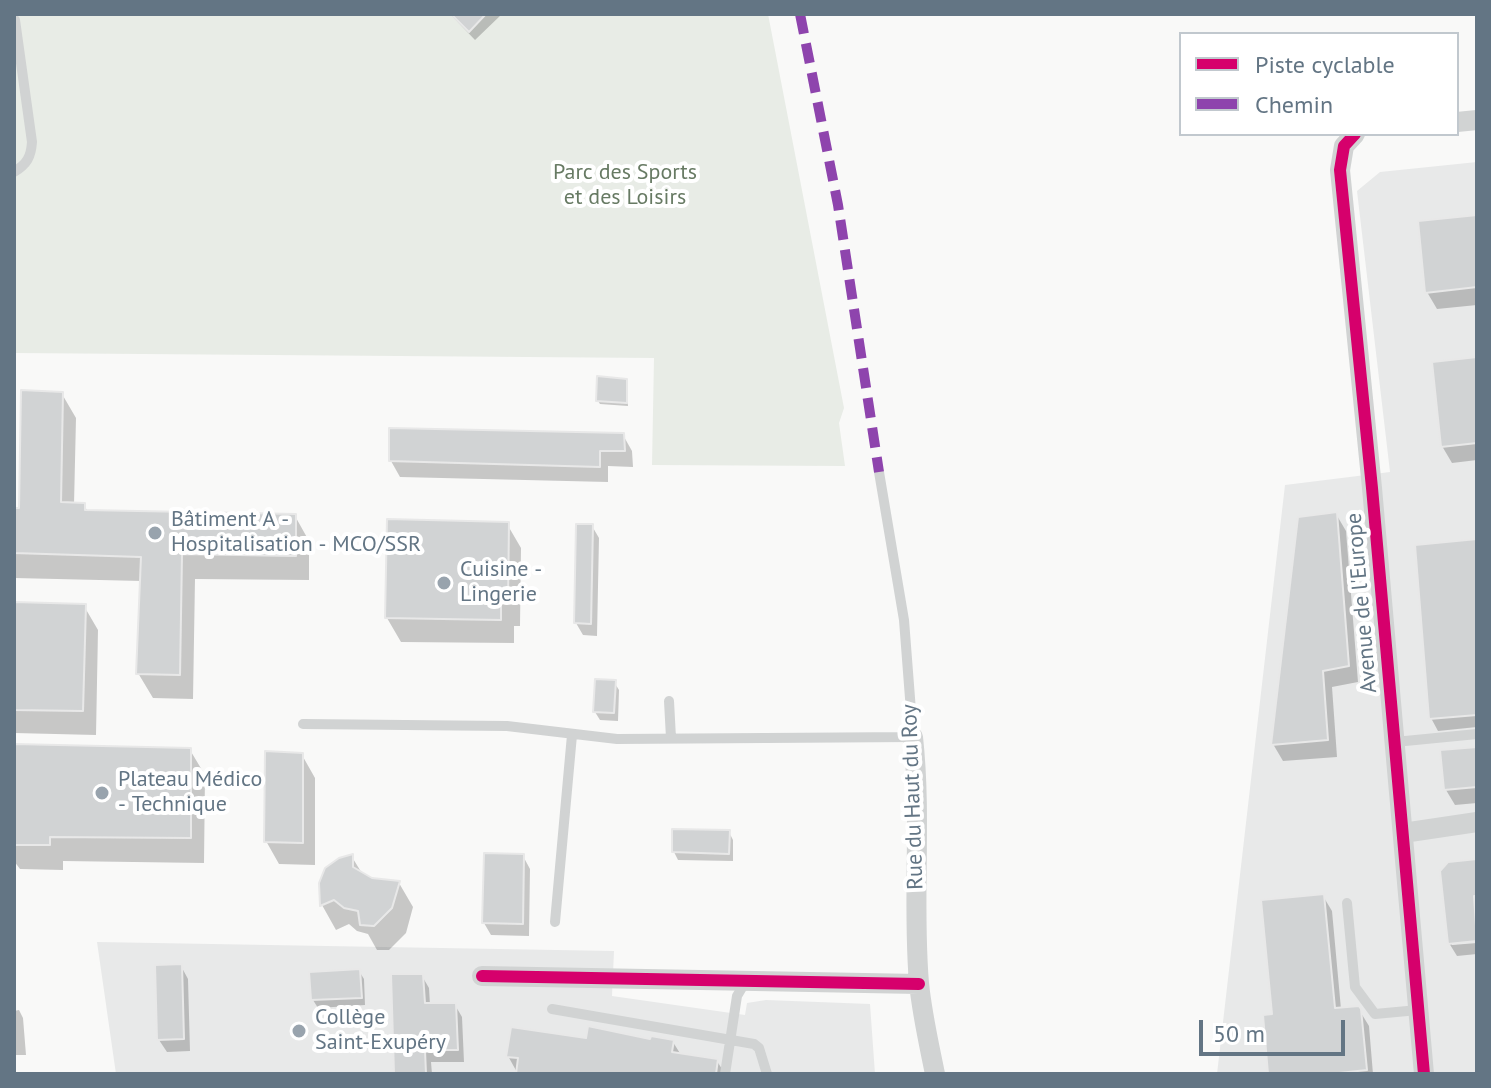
<!DOCTYPE html>
<meta charset="utf-8">
<style>
body{margin:0}
#map{position:relative;width:1491px;height:1088px;overflow:hidden;background:#f9f9f8;font-family:"PT Sans",sans-serif}
canvas{display:block}
.frame{position:absolute;inset:0;border:16px solid #637584;pointer-events:none}
.legend{position:absolute;left:1179px;top:32px;width:280px;height:104px;box-sizing:border-box;background:#fff;border:2px solid #c1c8ce;margin:0;padding:10px 14px;list-style:none;font-size:24px;color:#637584}
.legend li{display:flex;align-items:center;gap:16px;height:40px}
.legend b{width:40px;border:2px solid #c1c8ce}
.scale{position:absolute;left:1199px;top:1020px;width:146px;height:36px;box-sizing:border-box;border:4px solid #637584;border-top:0;padding-left:10px;font-size:24px;line-height:28px;white-space:nowrap;color:#637584;-webkit-text-stroke:6px #fff;paint-order:stroke}
</style>
<div id="map">
<canvas width="1491" height="1088"></canvas>
<div class="frame"></div>
<ul class="legend">
<li><b style="height:10px;background:#d6006c"></b>Piste cyclable</li>
<li><b style="height:10px;background:#8e44ad"></b>Chemin</li>
</ul>
<div class="scale">50 m</div>
</div>
<script>
const g = document.querySelector('canvas').getContext('2d');
g.lineJoin = 'round';
function fillPath(path, color) { g.fillStyle = color; g.fill(path, 'evenodd'); }
function stroke(path, color, width, dash) { g.strokeStyle = color; g.lineWidth = width; g.lineCap = dash ? 'butt' : 'round'; g.setLineDash(dash || []); g.stroke(path); }
function drawText(font, color, halo, rows, align = 'center') {
  g.font = font + ' "PT Sans",sans-serif'; g.lineWidth = 8; g.setLineDash([]); g.textBaseline = 'middle'; g.strokeStyle = halo; g.fillStyle = color; for (const [text, x, y, turn = 0] of rows) {
    g.save(); g.translate(x, y); g.rotate((+turn || 0) * Math.PI / 180); g.textAlign = isNaN(turn) ? turn : align; if (halo) g.strokeText(text, 0, 0); g.fillText(text, 0, 0); g.restore();
  }
}
const built = new Path2D(`
 M1477,162V1074H1217L1285,485L1390,472L1357,191L1380,172Z
 M97,942L614,951L612,996L745,1015L747,1003L766,1000L870,1004L875,1074H116Z`);
const green = new Path2D(`
 M14,14H768L844,408L839,423L845,466L652,465L654,358L14,353Z`);
const shadow = new Path2D(`
 M450,14H501V15L475,40Z
 M1477,217V309V305L1437,309L1427,292Z
 M1477,359V460L1452,463L1442,446Z
 M626,381L628,406L600,404L598,401Z
 M62,394L76,418L74,505H84L88,512L295,516L309,541V580L195,579L193,699L153,698L138,673L142,581L14,578V510H20Z
 M623,435L632,451L633,467L608,466V482L400,477L391,461Z
 M1336,514L1346,531L1358,682L1332,687L1337,757L1283,761L1273,744Z
 M507,524L521,548L520,626H514V643L401,642L387,618Z
 M592,526L599,538L597,636L583,635L576,623Z
 M1477,541V727L1438,731L1431,718Z
 M14,604L84,606L98,630L96,735L14,733Z
 M614,682L619,690L618,721L600,720L595,712Z
 M14,746L190,750L205,775L204,863L63,861V870L20,869L14,861Z
 M1477,749V803L1455,805L1446,790Z
 M302,755L315,778V865L279,864L266,841Z
 M729,832L733,840V861L678,860L674,852Z
 M523,856L530,869L529,936L491,935L484,923Z
 M352,857L363,875L371,880L399,883L413,907L406,933L389,950H377L368,934L357,931L349,924L336,930L322,905Z
 M1477,861V939L1452,941V945L1477,943V954L1457,956L1449,943Z
 M1323,896L1332,911L1341,1009L1358,1008L1369,1026L1373,1074H1270L1274,1015Z
 M181,966L188,979L190,1051L167,1052L159,1040Z
 M359,971L364,979L365,1005L318,1008L313,1000Z
 M422,976L429,988L430,1005H455L462,1017L464,1062H431L432,1074H396Z
 M19,1010L23,1018L26,1055H14V1011Z
 M621,1036L673,1042L681,1055L717,1061L725,1074H518L508,1056L588,1040Z`);
const building = new Path2D(`
 M451,14H486L469,32Z
 M1477,215V287L1425,293L1418,221Z
 M1477,357V443L1441,447L1432,362Z
 M597,376L627,379V403L596,401Z
 M21,390L63,392L61,502L85,503V510L296,514V556L182,554L180,675L136,674L141,557L14,553V508H19Z
 M389,428L624,433L625,451H600V467L389,461Z
 M1337,512L1349,666L1323,671L1328,740L1271,745L1298,517Z
 M387,519L509,522L508,602H501V620L385,618Z
 M576,524H593L591,624L574,623Z
 M1477,539V715L1429,719L1415,545Z
 M14,602L86,604L83,711L14,710Z
 M595,679L616,680L614,713L593,712Z
 M14,744L191,748V838L50,837V845H14Z
 M1477,747V787L1444,790L1440,750Z
 M265,751L303,753V843L264,842Z
 M672,829L730,830L729,854L672,852Z
 M484,853L524,854L523,924L482,923Z
 M353,854V867L372,878L400,881L392,908L374,926L360,925L358,911L344,908L334,900L320,906L319,883L325,868L339,858Z
 M1477,859V896H1474L1477,941L1448,944L1440,871L1448,862Z
 M1324,894L1335,1008L1359,1006L1361,1009L1367,1070L1330,1074H1268L1263,1015L1272,1014L1261,900Z
 M182,964L184,1039L157,1040L155,965Z
 M360,969L362,998L311,1000L309,972Z
 M391,974H423L425,1003H456L458,1050H425L426,1074H394Z
 M588,1026L650,1039L651,1036L674,1040L672,1052L718,1059L716,1074H516L518,1058L506,1057L511,1027L586,1038Z`);
const lane = new Path2D(`
 M14,172C27,164 31,157 32,142L15,20
 M669,701L671,738
 M303,724L507,726L617,739L913,737L904,620L879,472
 M1395,742L1477,734
 M1347,903L1355,987L1375,1014L1418,1010
 M555,922L572,735
 M552,1009L754,1044L759,1048L767,1074
 M725,1074L737,996L746,981`);
const street = new Path2D(`
 M1457,122L1477,120
 M1355,134L1344,146L1340,170L1372,488L1424,1074
 M913,737C922,819 912,902 919,983C922,1014 929,1044 935,1074
 M1403,833L1477,822
 M482,976L919,984`);
const quiet = new Path2D(`
 M800,14L838,205L879,472`);
const cycleway = new Path2D(`
 M1355,134L1344,146L1340,170L1372,488L1424,1074
 M482,976L919,984`);
const markers = [
 [155,533,8,"#98a3ad"],
 [444,583,8,"#98a3ad"],
 [102,793,8,"#98a3ad"],
 [299,1031,8,"#98a3ad"]
];
const parkNames = [
 ["Parc des Sports",625,173],
 ["et des Loisirs",625,198]
];
const poiNames = [
 ["Bâtiment A -",171,520],
 ["Hospitalisation - MCO/SSR",171,545],
 ["Cuisine -",460,570],
 ["Lingerie",460,595],
 ["Plateau Médico",118,780],
 ["- Technique",118,805],
 ["Collège",315,1018],
 ["Saint-Exupéry",315,1043]
];
const streetNames = [
 ["Avenue de l'Europe",1362,603,-95],
 ["Rue du Haut du Roy",913,797,-92]
];
fillPath(built, '#e8e9e9');
fillPath(green, '#e8ece6');
fillPath(shadow, '#0003');
fillPath(building, '#d1d3d4');
stroke(building, '#e8e8e8', 2);
stroke(lane, '#d1d3d3', 10);
stroke(street, '#d1d3d3', 20);
stroke(quiet, '#8e44ad', 10, [20, 10]);
stroke(cycleway, '#d6006c', 12);
for (const [x, y, r, color] of markers) { const dot = new Path2D(); dot.arc(x, y, r, 0, 2 * Math.PI); g.fillStyle = color; g.fill(dot); stroke(dot, '#fff', 3); }
drawText('22px', '#677a63', '#fff', parkNames);
drawText('22px', '#637584', '#fff', poiNames, 'left');
drawText('22px', '#637584', '#fff', streetNames);
</script>
